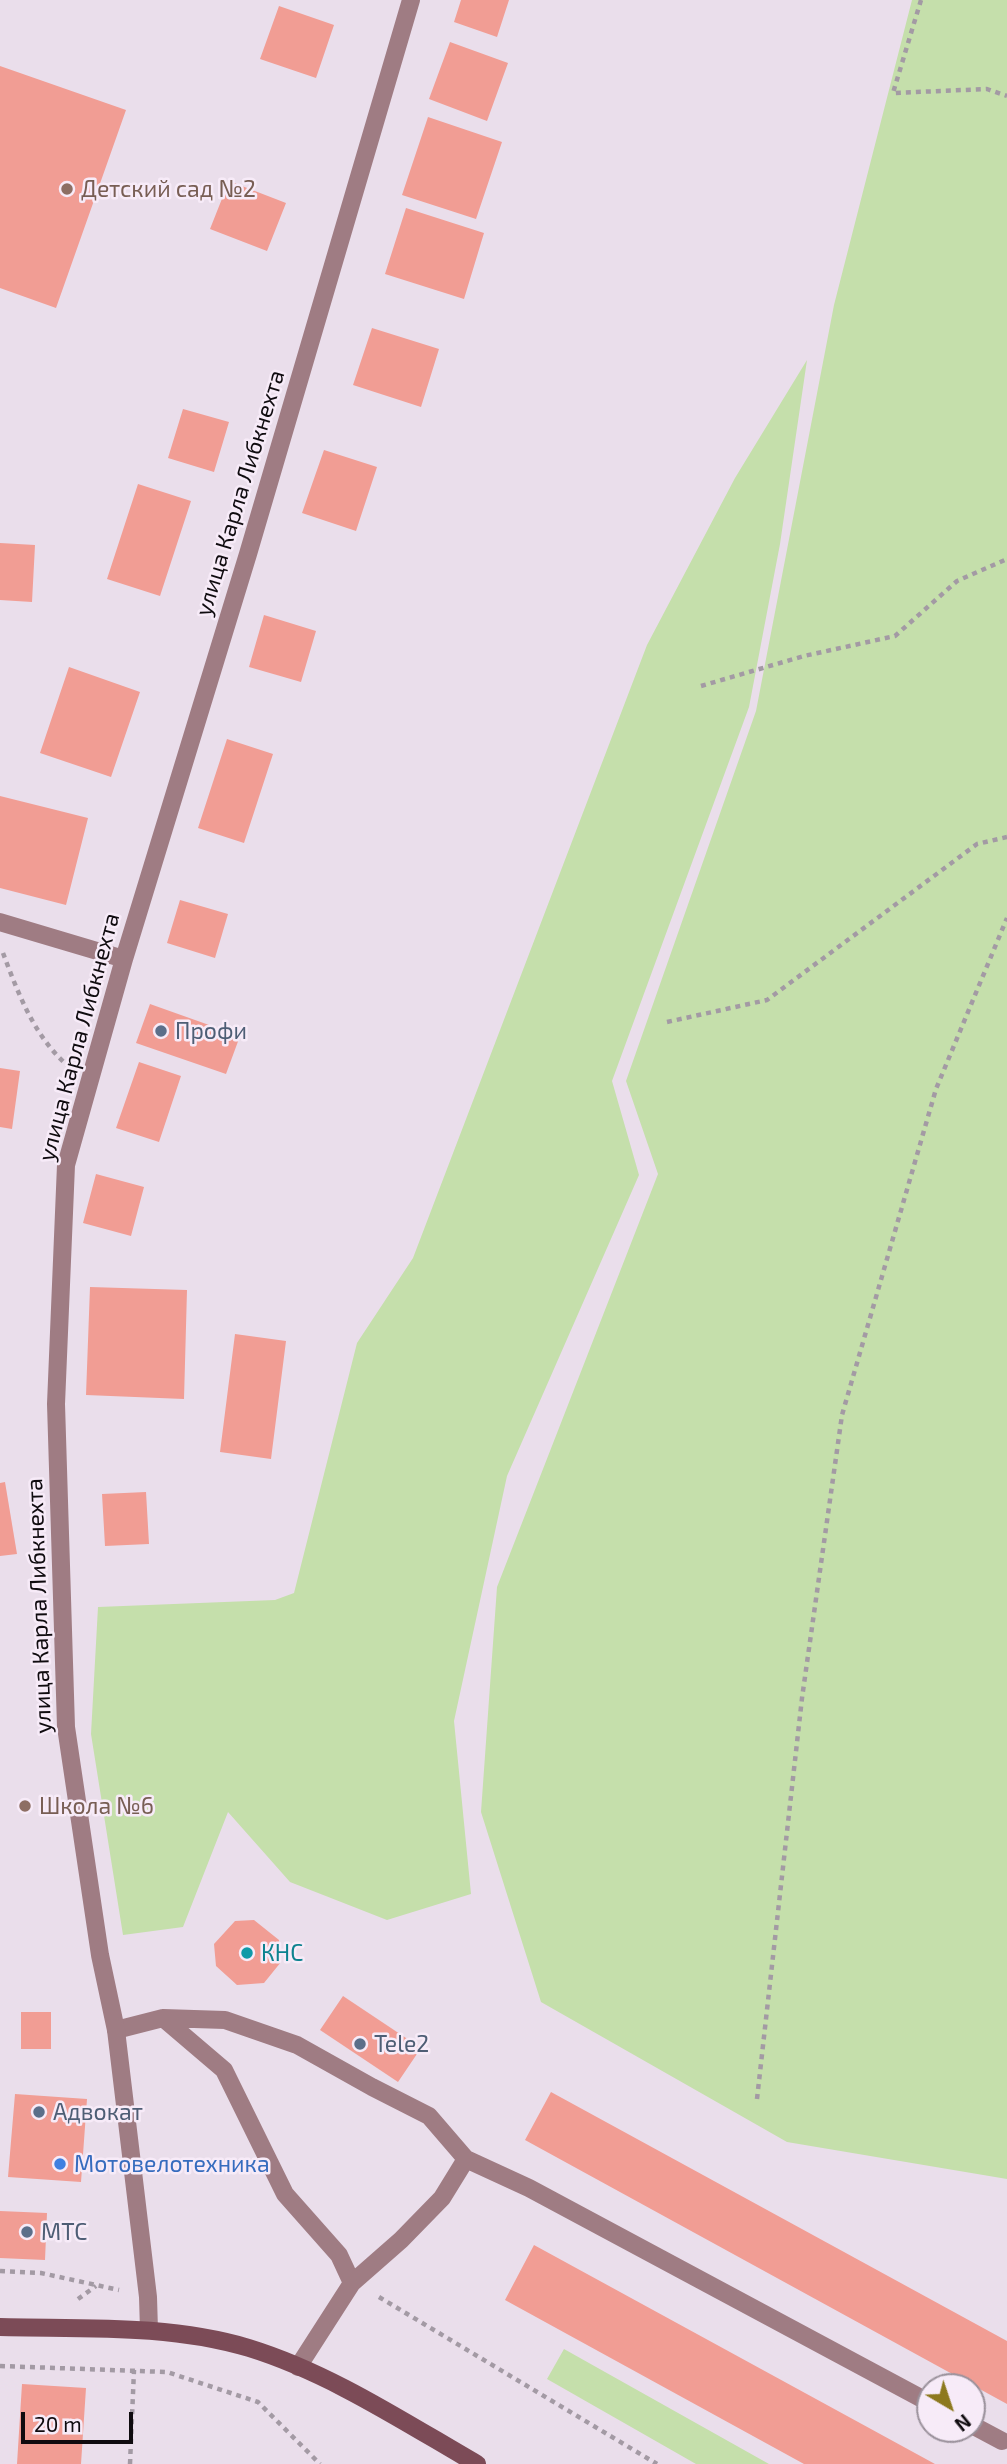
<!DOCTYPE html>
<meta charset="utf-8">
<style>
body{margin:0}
#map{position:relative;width:1007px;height:2464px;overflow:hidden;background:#eadeeb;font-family:"Exo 2",sans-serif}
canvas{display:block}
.north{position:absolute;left:916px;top:2373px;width:70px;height:70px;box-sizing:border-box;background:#f7ebf8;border:2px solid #9a919b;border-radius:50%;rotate:141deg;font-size:19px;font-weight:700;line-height:28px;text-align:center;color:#0f0b0f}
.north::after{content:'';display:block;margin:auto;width:24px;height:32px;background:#8d791e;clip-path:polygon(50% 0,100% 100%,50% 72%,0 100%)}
.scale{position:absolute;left:21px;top:2412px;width:112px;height:32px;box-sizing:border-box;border:4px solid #0f0b0f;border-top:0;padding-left:9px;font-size:21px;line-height:24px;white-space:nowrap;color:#0f0b0f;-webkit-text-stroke:5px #f7ebf8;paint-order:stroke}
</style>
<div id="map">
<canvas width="1007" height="2464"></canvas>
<div class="north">N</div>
<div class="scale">20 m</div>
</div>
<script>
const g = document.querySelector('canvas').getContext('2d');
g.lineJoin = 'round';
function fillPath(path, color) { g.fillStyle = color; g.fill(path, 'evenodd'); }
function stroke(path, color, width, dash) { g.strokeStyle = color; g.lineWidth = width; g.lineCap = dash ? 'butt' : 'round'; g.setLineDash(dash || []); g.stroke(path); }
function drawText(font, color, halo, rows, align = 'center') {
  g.font = font + ' "Exo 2",sans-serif'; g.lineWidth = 5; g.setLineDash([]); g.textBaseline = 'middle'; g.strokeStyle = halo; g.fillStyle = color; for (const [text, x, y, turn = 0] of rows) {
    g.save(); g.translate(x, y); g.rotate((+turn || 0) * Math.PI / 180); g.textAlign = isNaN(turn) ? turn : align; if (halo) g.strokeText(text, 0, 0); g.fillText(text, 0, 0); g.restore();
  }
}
const green = new Path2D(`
 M912,0H1007V2179L787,2142L541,2002L481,1812L497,1587L658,1174L626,1081L756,711L834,305Z
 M807,360L780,544L749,707L612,1081L639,1175L507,1476L454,1721L471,1894L387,1920L290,1882L228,1812L183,1927L123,1935L91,1734L98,1607L275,1600L294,1593L357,1343L413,1258L647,645L735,478Z
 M564,2349L769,2464H696L547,2379Z`);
const building = new Path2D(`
 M461,0H509L497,37L454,22Z
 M279,6L334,25L316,78L260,59Z
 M450,42L508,63L487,121L429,99Z
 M0,66L126,110L56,308L0,288Z
 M428,117L502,142L476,219L402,195Z
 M229,181L286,203L267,251L210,229Z
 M406,208L484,233L464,299L385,274Z
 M372,328L439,349L421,407L353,385Z
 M183,409L229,422L214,472L168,458Z
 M324,450L377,467L356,531L302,513Z
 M138,484L191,501L160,596L107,579Z
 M0,543L35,545L32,602L0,600Z
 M264,615L316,631L301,682L249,667Z
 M69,667L140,692L111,777L40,753Z
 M227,739L273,754L244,843L198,828Z
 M0,796L88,818L66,905L0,888Z
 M180,900L228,914L215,958L167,943Z
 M150,1004L240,1036L226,1074L136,1043Z
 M139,1062L181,1076L159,1142L116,1128Z
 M0,1068L20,1071L12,1129L0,1127Z
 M96,1174L144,1187L131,1236L83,1223Z
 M90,1287L187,1290L184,1399L86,1395Z
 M235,1334L286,1341L271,1459L220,1452Z
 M5,1482L17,1554L0,1556V1483Z
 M146,1492L149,1544L105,1546L102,1494Z
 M254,1920L279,1940L281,1962L264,1983L237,1985L216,1966L214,1944L235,1921Z
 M343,1996L421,2048L398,2082L320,2030Z
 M21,2012H51V2049H21Z
 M551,2092L1007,2341V2404L525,2140Z
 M15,2094L87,2099L81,2182L8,2177Z
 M0,2211L47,2213L45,2260L0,2258Z
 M534,2245L935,2464H804L505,2300Z
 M22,2384L86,2388L81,2464H17Z`);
const path = new Path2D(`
 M921,0L893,93L987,89L1007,96
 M701,686L804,656L895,636L957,581L1007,559
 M3,953C18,993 34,1036 67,1065
 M667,1022L767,1000L977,844L1007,837
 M757,2099L802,1698L842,1415L936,1089L1007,918
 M0,2271L41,2273L119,2290
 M379,2297L657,2464
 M78,2299L96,2286
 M0,2366L167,2372L258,2402L320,2464
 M130,2464L134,2370`);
const service = new Path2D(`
 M163,2018L224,2070L285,2194L339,2255L352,2283
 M116,2030L163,2018L225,2020L297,2045L372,2087L429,2116L466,2159L442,2198L401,2240L352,2283L298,2367
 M466,2159L529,2188L930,2403
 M972,2425L1002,2441`);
const minor = new Path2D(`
 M0,922L124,959
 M149,2330L148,2297L116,2030L100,1955L66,1727L56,1404L66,1165L124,959L248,554L411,0`);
const secondary = new Path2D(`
 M0,2327C83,2329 169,2324 249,2348C330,2373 404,2422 477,2464`);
const markers = [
 [67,189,7,"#8d6e63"],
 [161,1031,7,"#5c6f8a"],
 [25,1806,7,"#8d6e63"],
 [247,1953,7,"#0f9aa8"],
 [360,2044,7,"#5c6f8a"],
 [39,2112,7,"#5c6f8a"],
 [60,2164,7,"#3f7fe0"],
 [27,2232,7,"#5c6f8a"]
];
const educationNames = [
 ["Детский сад №2",81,189],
 ["Школа №6",39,1806]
];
const streetNames = [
 ["улица Карла Либкнехта",240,493,-73],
 ["улица Карла Либкнехта",79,1037,-75],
 ["улица Карла Либкнехта",39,1606,-92]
];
const serviceNames = [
 ["Профи",175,1031],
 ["Tele2",374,2044],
 ["Адвокат",53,2112],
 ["МТС",41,2232]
];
const cultureNames = [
 ["КНС",261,1953]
];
const shopNames = [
 ["Мотовелотехника",74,2164]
];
fillPath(green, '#c5dfab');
fillPath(building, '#f19d94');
stroke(path, '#a39aa4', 4.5, [5, 5]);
stroke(service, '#9f7c83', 18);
stroke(minor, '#9f7c83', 18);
stroke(secondary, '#7c4b57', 18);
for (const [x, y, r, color] of markers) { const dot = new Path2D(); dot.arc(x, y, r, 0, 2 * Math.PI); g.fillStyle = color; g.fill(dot); stroke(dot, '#f7ebf8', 2.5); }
drawText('23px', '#785e54', '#f7ebf8', educationNames, 'left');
drawText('23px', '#0f0b0f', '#f7ebf8', streetNames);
drawText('23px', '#4e5e75', '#f7ebf8', serviceNames, 'left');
drawText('23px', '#0d838f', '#f7ebf8', cultureNames, 'left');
drawText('23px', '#366cbe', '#f7ebf8', shopNames, 'left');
</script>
